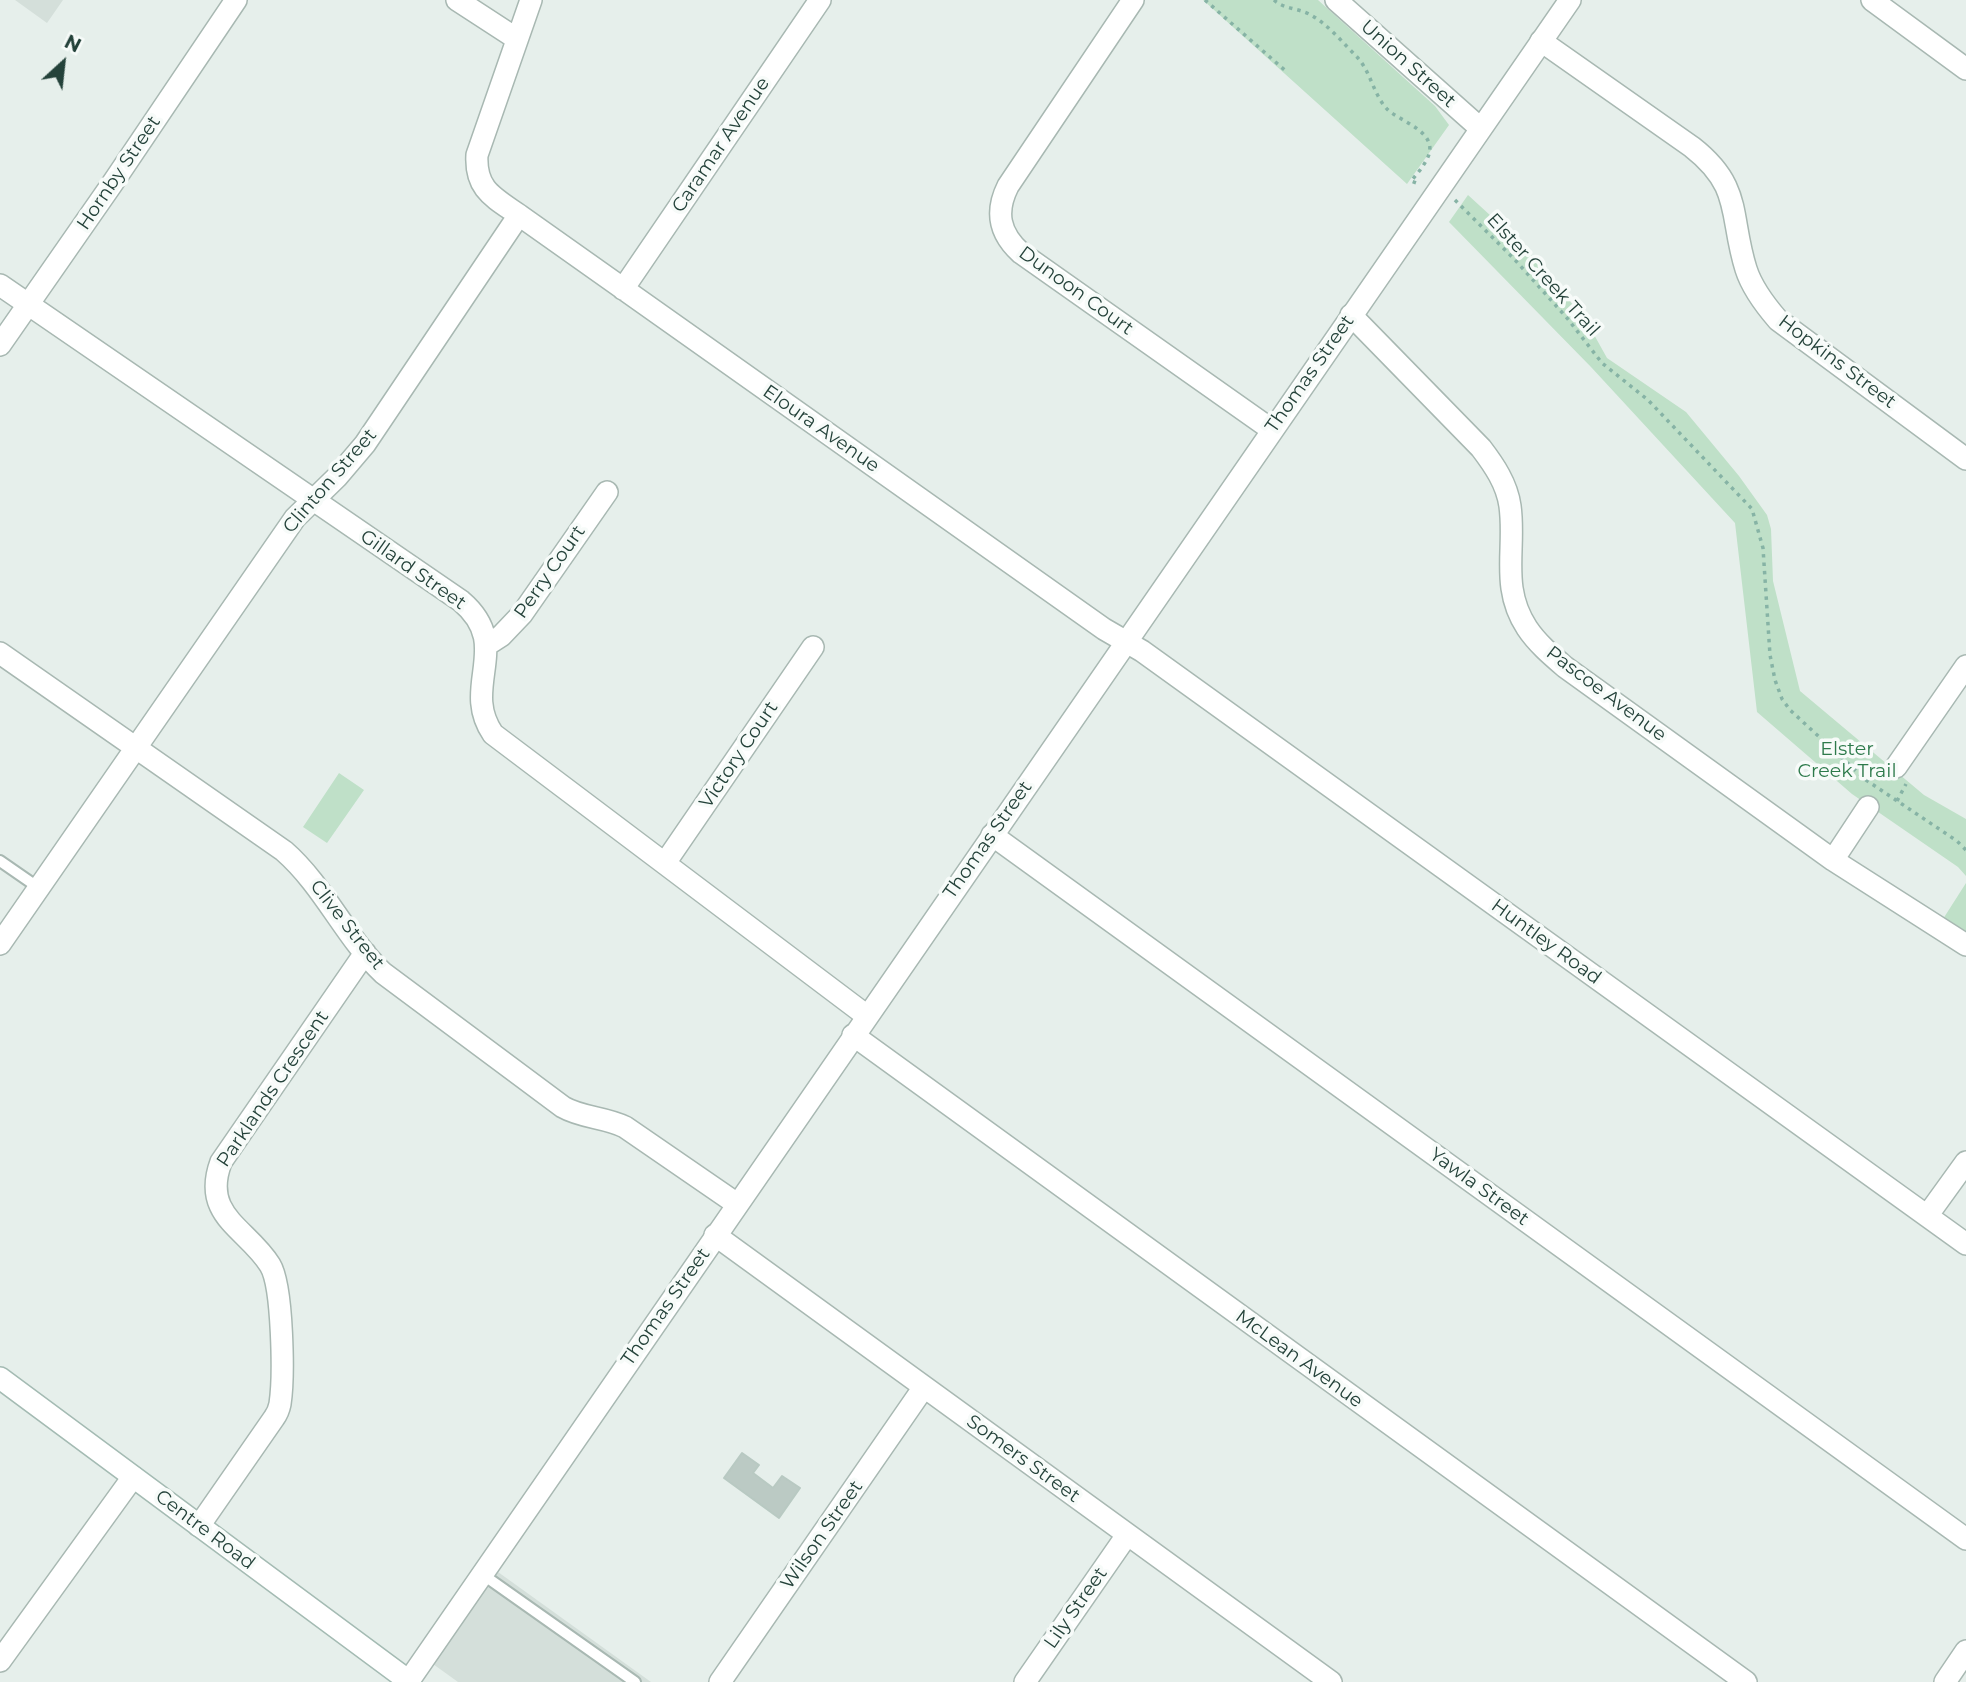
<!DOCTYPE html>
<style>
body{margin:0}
#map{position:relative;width:1966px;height:1682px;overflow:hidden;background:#e6efeb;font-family:Montserrat,sans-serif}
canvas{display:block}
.north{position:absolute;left:28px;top:28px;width:70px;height:70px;-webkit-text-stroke:5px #f7fbf9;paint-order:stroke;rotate:27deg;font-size:19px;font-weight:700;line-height:28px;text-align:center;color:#24423a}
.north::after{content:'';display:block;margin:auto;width:24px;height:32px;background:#24423a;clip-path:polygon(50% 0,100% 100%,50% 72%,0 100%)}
</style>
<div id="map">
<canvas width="1966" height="1682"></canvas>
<div class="north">N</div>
</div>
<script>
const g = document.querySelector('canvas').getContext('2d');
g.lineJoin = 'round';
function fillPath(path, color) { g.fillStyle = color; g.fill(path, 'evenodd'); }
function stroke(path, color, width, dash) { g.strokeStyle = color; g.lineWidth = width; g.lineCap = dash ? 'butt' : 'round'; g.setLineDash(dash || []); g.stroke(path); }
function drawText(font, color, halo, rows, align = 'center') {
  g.font = font + ' Montserrat,sans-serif'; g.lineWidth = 7; g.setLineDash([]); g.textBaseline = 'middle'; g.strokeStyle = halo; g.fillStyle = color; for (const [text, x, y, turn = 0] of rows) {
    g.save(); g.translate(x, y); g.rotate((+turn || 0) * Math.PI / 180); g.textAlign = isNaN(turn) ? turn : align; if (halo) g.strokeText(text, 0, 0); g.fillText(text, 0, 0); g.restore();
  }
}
const built = new Path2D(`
 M15,0H63L47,23Z
 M498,1572L651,1682H458L433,1664Z`);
const green = new Path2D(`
 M1203,0H1318L1435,106L1449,125L1407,184Z
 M1468,195L1526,248L1587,322L1607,358L1686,412L1739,476L1767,515L1771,529L1773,581L1800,691L1924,795L1966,819V876L1958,867L1852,794L1757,712L1735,523L1591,367L1449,222Z
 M339,773L364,790L327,843L303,827Z
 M1966,883V934L1943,919Z`);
const building = new Path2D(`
 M742,1453L759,1465L753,1473L773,1488L782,1476L800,1488L779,1518L724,1478Z`);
const path = new Path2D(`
 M1205,0L1288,73
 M1274,0C1284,9 1297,8 1309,14C1327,23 1343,43 1357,57C1371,72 1373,94 1387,109C1400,122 1441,132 1427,159C1423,167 1417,174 1411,181L1419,184
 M1455,200L1516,261L1567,318L1602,363L1648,400L1752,509L1763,548L1770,655L1775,680L1782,699L1790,710L1866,780L1957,841L1966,850
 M1897,801L1906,784`);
const service = new Path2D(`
 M0,861L39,888
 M482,1574L635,1682`);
const minor = new Path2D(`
 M457,0L517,39
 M1133,0L1008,186C995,212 999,233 1021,253L1272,430
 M1541,41L1692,147C1743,187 1729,215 1746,269C1752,288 1765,305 1778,320L1966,459
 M519,215L1104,629L1142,651L1966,1244
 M0,285L461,601C514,646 460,686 493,734L867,1016
 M623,289L820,0
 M1351,315L1481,448C1494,465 1507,484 1510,506C1516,549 1500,587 1527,628C1537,643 1551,655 1565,667L1833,860L1966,945
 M0,345L112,184L236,0
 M487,645L501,636L522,614L607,492
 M0,653L284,851C324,886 345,937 383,973L563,1107C582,1118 605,1117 625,1127L737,1204
 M1896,767L1966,666
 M992,835L1966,1539
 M1833,860L1868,807
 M665,863L813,647
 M0,944L295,518L337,477L365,444L519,215C493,197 475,189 477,155L531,0
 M853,1035L1746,1682
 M1927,1216L1966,1162
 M715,1235L1331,1682
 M199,1526L274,1418C277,1414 279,1409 280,1404C284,1378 283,1286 270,1265C247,1228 201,1216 221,1162L365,953
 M0,1661L133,1477
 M720,1682L924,1387
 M1025,1682L1127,1535
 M1945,1682L1966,1651`);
const tertiary = new Path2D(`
 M1336,0L1480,128
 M1872,0L1966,69
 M408,1682L1570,0`);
const secondary = new Path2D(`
 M0,1378L410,1682`);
const streetNames = [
 ["Union Street",1408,64,42],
 ["Caramar Avenue",721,145,-56],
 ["Hornby Street",119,173,-56],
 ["Elster Creek Trail",1543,275,48],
 ["Dunoon Court",1076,291,36],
 ["Hopkins Street",1837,362,37],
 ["Thomas Street",1310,374,-55],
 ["Eloura Avenue",821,429,35],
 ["Clinton Street",330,481,-49],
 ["Gillard Street",413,570,35],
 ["Perry Court",550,572,-55],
 ["Pascoe Avenue",1606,694,37],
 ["Victory Court",739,755,-56],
 ["Thomas Street",988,840,-55],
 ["Clive Street",347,925,52],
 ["Huntley Road",1546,942,36],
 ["Parklands Crescent",273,1089,-56],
 ["Yawla Street",1479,1187,36],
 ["Thomas Street",666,1307,-55],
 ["McLean Avenue",1299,1359,36],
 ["Somers Street",1023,1459,36],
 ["Centre Road",205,1530,37],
 ["Wilson Street",822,1535,-55],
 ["Lily Street",1076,1608,-55]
];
const parkNames = [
 ["Elster",1847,749],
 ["Creek Trail",1847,771]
];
fillPath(built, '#d4dfda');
fillPath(green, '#bfe0c8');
fillPath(building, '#bbcac4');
stroke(building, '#b8c9c2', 2);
stroke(service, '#a8b8b2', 14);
stroke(minor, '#a8b8b2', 24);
stroke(tertiary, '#a8b8b2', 24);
stroke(secondary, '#a4bbb3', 24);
stroke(path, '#86b3a5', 3.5, [3.5, 5]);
stroke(service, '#fff', 10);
stroke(minor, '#fff', 21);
stroke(tertiary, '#fff', 21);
stroke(secondary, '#fff', 21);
drawText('19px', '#24423a', '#f7fbf9', streetNames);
drawText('19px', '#2d7a4b', '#f7fbf9', parkNames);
</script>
